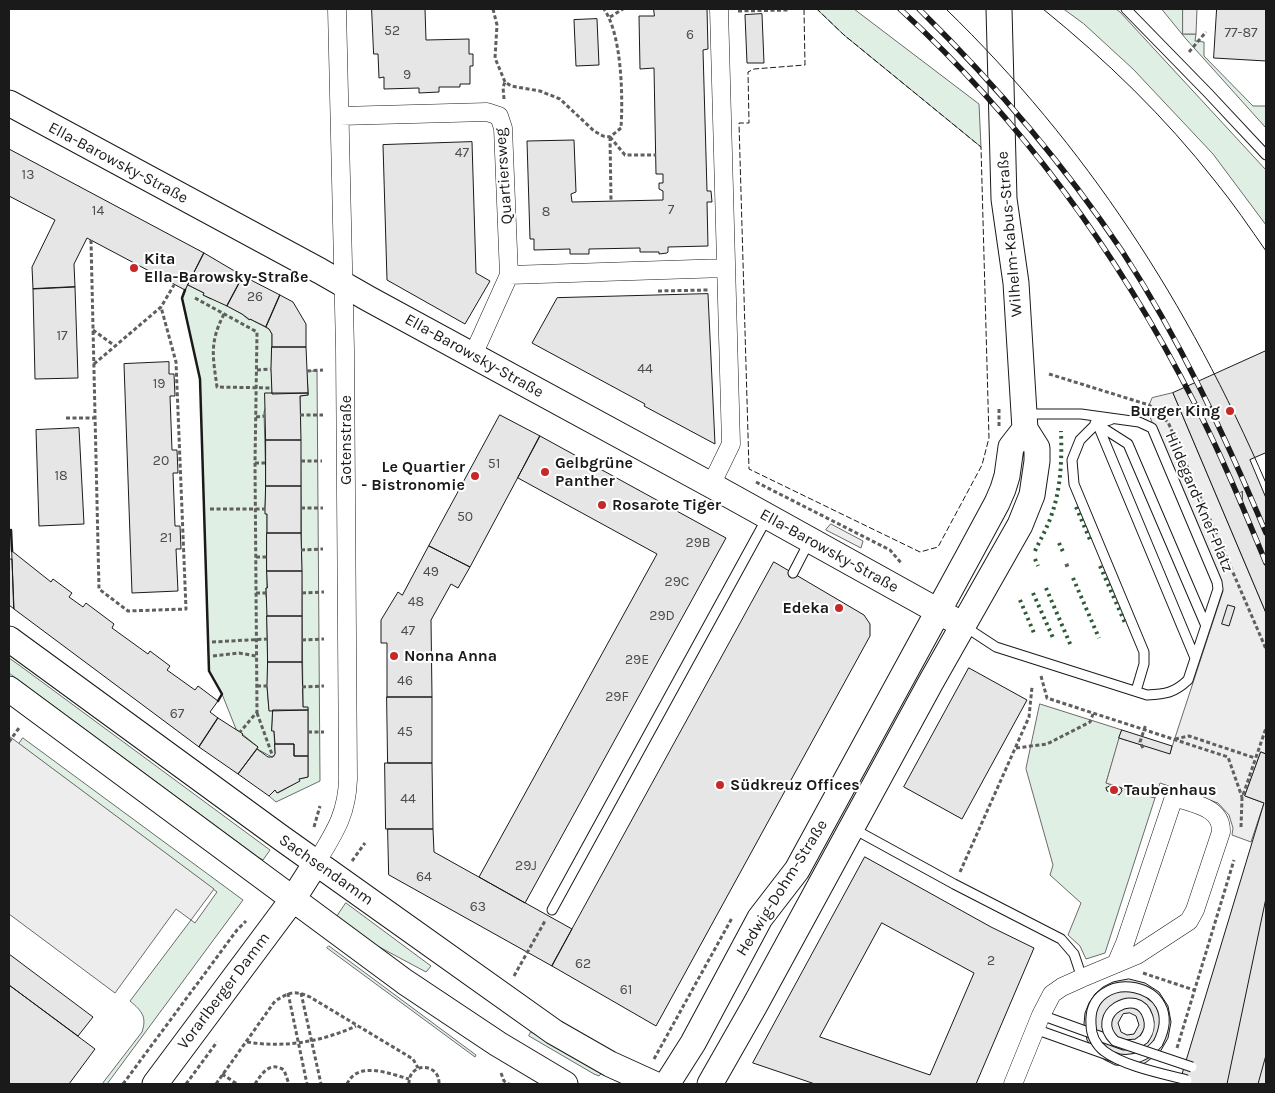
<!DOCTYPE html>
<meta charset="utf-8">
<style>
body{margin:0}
#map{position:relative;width:1275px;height:1093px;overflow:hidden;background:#fff;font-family:Karla,sans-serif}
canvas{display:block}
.frame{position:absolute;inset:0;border:10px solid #1a1a1a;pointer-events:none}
</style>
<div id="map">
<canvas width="1275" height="1093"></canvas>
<div class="frame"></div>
</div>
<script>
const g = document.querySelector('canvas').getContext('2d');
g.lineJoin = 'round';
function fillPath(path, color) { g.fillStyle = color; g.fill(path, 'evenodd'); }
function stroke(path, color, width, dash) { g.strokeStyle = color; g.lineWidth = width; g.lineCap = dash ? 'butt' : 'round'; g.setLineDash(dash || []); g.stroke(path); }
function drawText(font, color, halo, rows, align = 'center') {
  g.font = font + ' Karla,sans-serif'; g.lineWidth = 4; g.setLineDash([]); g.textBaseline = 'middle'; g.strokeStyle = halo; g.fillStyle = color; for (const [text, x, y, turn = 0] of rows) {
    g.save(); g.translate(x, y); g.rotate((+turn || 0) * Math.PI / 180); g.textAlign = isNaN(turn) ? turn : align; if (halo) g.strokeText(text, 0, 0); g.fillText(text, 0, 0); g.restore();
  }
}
const green = new Path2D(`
 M817,9H854L979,104L981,147L844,35Z
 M1064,9H1116L1120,12L1266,170V225L1213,154L1133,69L1084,24Z
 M1162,9H1183V34H1196L1195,41L1204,42V56L1253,106H1266V128L1186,39Z
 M188,285L204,293L203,295L211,299L212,297L242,314L249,320L250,319L269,329L272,334V394L264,412L266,486L265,509L267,514V588H266V597L267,598L268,680L267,686L269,710H273L272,730L274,731L275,754L272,757L257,749L258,747L236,729L222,694L209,671L200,379L182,299Z
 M307,371H317L320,781L276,802L269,796L275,790L278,793L299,781V779L308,777V708L303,707L300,396L308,395Z
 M9,658L19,665L270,850L263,860L258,857L9,673Z
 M1040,704L1122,730L1106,783L1155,798L1105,953L1086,959L1080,946L1068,935L1081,903L1050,875L1053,865L1026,769Z
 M23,738L243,900L107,1084H102L142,1032C147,1017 142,1011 130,1001L191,920L195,923L217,892L19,744Z
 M346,903L431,966L426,972L370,942L336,918Z
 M329,946L476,1055L475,1057L327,948Z
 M531,1032L605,1069L599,1076L594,1074L529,1036Z`);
const parking = new Path2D(`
 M1183,9H1197L1196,34H1183Z
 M1173,393L1266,613V754L1261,752L1245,796L1264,803L1251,842L1232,835L1233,828L1229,815L1218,803L1160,783L1155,798L1106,783L1119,738L1170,753L1223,591L1147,410L1152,398Z
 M831,524L863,541L861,548L826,530Z
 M9,736L214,889L191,920L176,909L115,993L9,914Z`);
const building = new Path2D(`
 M372,9H425L426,40L469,39V54H473V66H470V84H460V87H439V92L419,93V88L384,89V77L379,78L378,54H374Z
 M654,9H707L708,49L703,50L707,191H711L712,202H707L708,246L668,247V252L667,253L659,254V252H640V248L589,249V254H570V249L534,250V239H530L527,141L574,140L576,192L571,194L572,202L663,200V191L659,189V183H663V174H656L654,68L640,69L639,16H654Z
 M1217,9H1266V61L1214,58Z
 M762,14L764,63H747L745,15Z
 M597,19L599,65L576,66L574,20Z
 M472,142L476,273L490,281L465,324L387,280L383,145Z
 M9,149L204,253L185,290L87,238L74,264L75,287L33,289L32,267L55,220L9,196Z
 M204,253L243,276L227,306L203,295L204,293L188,285Z
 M243,276L280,295L266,327L250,319V320L242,314L227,306Z
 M75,287L78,378L35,379L33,289Z
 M708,294L715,444L644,406L645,404L532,343L557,298Z
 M280,295L293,302L306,324V347H272V334L269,329L266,327Z
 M272,347H306L308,393L272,394L271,369Z
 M1266,351V613L1173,393Z
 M169,362V374H174L175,396H170L172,450H177L178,473H173L175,526H180L181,549H176L178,591L132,593L124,364Z
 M265,393H308V395L300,396L301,440H266Z
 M500,415L540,436L470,567L429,546Z
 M79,428L84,524L39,526L36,430Z
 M540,436L726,538L525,903L479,877L657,554L518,478Z
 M266,440H301V486H266Z
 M1266,453V498L1250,460Z
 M266,486H301V533H267V514H265V509Z
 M267,533H301L302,571H267Z
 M429,546L470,567L458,588L451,584L431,620L432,697H387V643H381V620L398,592L402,595Z
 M12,551L51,582L53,579L72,593L69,597L83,607L86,603L114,624L112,628L148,654L150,651L170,666L167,670L195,690L198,686L218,701L210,712L218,718L199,747L14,609Z
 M9,559H12L14,609L9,605Z
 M774,562L864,615L870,624V636L656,1026L552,966Z
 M267,571H302V616H267L266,588H267Z
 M1228,605L1235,607L1229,626L1222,624Z
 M267,616H302V662H268Z
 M268,662H302L303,707H308V710L269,711L267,686Z
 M969,668L1027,700L962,819L904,787Z
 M387,697H432V763H388Z
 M273,710H308V756H294V744H275L274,731H272Z
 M218,718L243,734L242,735L258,747L238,774L199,747Z
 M1122,730L1172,746L1170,754L1119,738Z
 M275,744H294V756H308V777L299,779L300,781L277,793L275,790L269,796L238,774L257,749L268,757H273L275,754Z
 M1261,752L1266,754V1084H1179L1264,803L1245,796Z
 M385,763H432L433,829H386Z
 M1113,785L1121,788L1122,791L1119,795L1107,791L1106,788Z
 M388,829H433L434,852L572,929L552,966L389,875Z
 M865,857L991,927L1034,948L976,1084H815L753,1063ZM882,923L974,973L930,1075L820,1037Z
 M9,954L93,1017L78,1036L9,985Z
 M1129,979L1145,983L1159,992L1168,1006L1171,1022L1168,1038L1160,1052L1145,1063L1131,1066L1115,1065L1105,1060L1096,1054L1087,1040L1084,1024L1085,1013L1089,1003L1095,994L1103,987L1113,982ZM1130,1013L1136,1016L1139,1025L1134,1034L1127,1035L1121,1032L1118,1023L1123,1014Z
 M9,985L95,1049L69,1084H9Z`);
const path = new Path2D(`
 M493,9L497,25L495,58L505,82L511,86L540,91L560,99L594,131L603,136L610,137L621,128C623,97 622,35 604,9
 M738,11L790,10
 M610,17L623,9
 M1189,52L1206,32
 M504,99L503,87L505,82
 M610,137L611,201
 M610,137L625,155H656
 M91,240L99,589L128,611L186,609L176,362L161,307
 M658,291L709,290
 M195,298L257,332L255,463L257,712L240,732
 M224,314C209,343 213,357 217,387L272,388
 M93,330L115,346
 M94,364L161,307L174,285
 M257,370L271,369
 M307,371L323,370
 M1049,374L1149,405L1160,414
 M300,415H323
 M256,417L264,416
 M66,418H95
 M1164,419L1168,422L1266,649
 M999,426V409
 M301,461H322
 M255,463H265
 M756,482L890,550L902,564
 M301,508H323
 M210,509H265
 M301,550L323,549
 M256,557H267
 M1065,566L1070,564
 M256,593H266
 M302,593L324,592
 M302,640L324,639
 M212,642L267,639
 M213,656L239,653L256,656
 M1041,676L1047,698L1228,757L1242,797
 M257,686H267
 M302,687L324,686
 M257,713L273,757
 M308,732H324
 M1175,739L1189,736L1255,758
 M9,742L19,728
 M1016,748L1047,744L1090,722L1093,714
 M1143,748L1140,742L1146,724
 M314,827L320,806
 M1241,827L1242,798L1266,728
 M352,861L365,843
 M960,872L1029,717L1032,687
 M1143,973L1194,990
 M514,976L545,921
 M288,993L307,1084
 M301,993L321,1084
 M247,1042C284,1048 321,1042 356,1026
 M1177,1048L1234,860
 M654,1059L732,918
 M501,1073L504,1081L509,1084
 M222,1074L237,1084
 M123,1084L237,930L246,921
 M186,1084L217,1042
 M216,1084L275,1001C290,992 294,990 310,997L413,1059L418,1068
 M255,1084C262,1073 270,1061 284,1070L289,1084
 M347,1084C358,1060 390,1074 409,1079
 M409,1084C408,1062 440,1062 439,1084`);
const lane = new Path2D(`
 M1126,9L1208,93L1266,155
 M1110,420L1097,423L1080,440L1072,460L1074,484L1144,652V664L1136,691
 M1095,423L1128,444L1206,626
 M1097,423L1195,658
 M793,573L809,542
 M964,626L996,647L1147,695C1166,694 1174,693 1188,680L1218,589L1217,582L1152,428L1139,422L1081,414H1025
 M852,828L954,884L1061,939L1074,954L1082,978
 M552,910L767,518
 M1041,1015L1124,1045L1137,1044L1144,1039
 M1035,1029L1119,1059C1135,1061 1147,1056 1158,1043`);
const street = new Path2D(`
 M340,116L487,112L499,116L503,128L509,275L473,355
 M509,275L726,268
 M711,485L731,444L719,9
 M316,863C334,833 347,815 348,779L345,349L337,9
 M1013,1084L1041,1015L1052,994L1062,987L1082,978L1137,955L1189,921L1195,910L1221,832C1222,807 1194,804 1174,797L1125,943L1116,964`);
const secondary = new Path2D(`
 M9,103L320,271L369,299L711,485L963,625
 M9,639L280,837L554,1032L610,1064L654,1084
 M9,689L405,982L498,1044L565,1084
 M155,1084L293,899L316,863
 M667,1084L693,1043L760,918L797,870L970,553L997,503L1003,489L1007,476L1011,447L1025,429
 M710,1084L755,1005L931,682L1020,525L1032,495L1037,461V448L1025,429L1016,283L1004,199L999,9`);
const tram = new Path2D(`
 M946,9C1087,146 1188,303 1266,483
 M1043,9C1106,60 1165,117 1215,181C1233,203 1250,228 1266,251
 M1227,1084L1266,898
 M1258,1084L1266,1055`);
const rail = new Path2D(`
 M900,9C1022,121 1120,256 1195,404C1222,456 1244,510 1266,563
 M919,9C994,83 1063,163 1122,251C1180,340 1225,436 1266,533`);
const laneBridge = new Path2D(`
 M1144,1039C1149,1032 1151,1026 1148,1017C1138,985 1087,1014 1115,1041L1192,1067
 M1158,1043C1190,980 1087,965 1091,1024C1091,1035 1096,1045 1104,1051C1123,1066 1164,1074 1187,1080`);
const hedge = new Path2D(`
 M1076,507L1091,542
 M1059,543L1064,554
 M1035,551C1040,540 1046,530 1050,519C1061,491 1062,461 1061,431
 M1035,559L1038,566
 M1100,566L1126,625
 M1073,578L1099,638
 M1046,588L1071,646
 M1033,593L1054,640
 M1020,600L1034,633`);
const fence = new Path2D(`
 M804,9L805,65L754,69L748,72L749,123H739L749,469L920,552L938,547L982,465L989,438L981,147L844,35L817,9`);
const wall = new Path2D(`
 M185,290L182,298L200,379L209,671L222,694L218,701
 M11,530L12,551`);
const markers = [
 [134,268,5,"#c62828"],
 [1230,411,5,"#c62828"],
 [545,472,5,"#c62828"],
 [475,476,5,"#c62828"],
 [602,505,5,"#c62828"],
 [839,608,5,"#c62828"],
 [394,656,5,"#c62828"],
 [720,785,5,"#c62828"],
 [1114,790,5,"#c62828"]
];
const numberNames = [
 ["52",392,31],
 ["77-87",1241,33],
 ["6",690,35],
 ["9",407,75],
 ["47",462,153],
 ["13",28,175],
 ["7",671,210],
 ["14",98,211],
 ["8",546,212],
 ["26",255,297],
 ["17",62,336],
 ["44",645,369],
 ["19",159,384],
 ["20",161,461],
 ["51",494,464],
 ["18",61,476],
 ["1",1242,496],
 ["50",465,517],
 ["21",166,538],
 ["29B",698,543],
 ["49",431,572],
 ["29C",677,582],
 ["48",416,602],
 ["29D",662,616],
 ["47",408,631],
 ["29E",637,660],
 ["46",405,681],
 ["29F",617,697],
 ["67",177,714],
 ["45",405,732],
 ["44",408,799],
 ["29J",526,866],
 ["64",424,877],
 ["63",478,907],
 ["2",991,961],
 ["62",583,964],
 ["61",626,990]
];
const streetNames = [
 ["Ella-Barowsky-Straße",118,163,28],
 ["Quartiersweg",504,176,-94],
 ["Wilhelm-Kabus-Straße",1010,234,-95],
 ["Ella-Barowsky-Straße",474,356,29],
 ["Gotenstraße",346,440,-90],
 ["Hildegard-Knef-Platz",1199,502,67],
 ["Ella-Barowsky-Straße",829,551,29],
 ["Sachsendamm",326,870,35],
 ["Hedwig-Dohm-Straße",782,888,-58],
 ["Vorarlberger Damm",224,991,-53]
];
const poiNames = [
 ["Kita",144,259],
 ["Ella-Barowsky-Straße",144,277],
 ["Burger King",1220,411,"right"],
 ["Gelbgrüne",555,463],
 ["Panther",555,481],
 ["Le Quartier",465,467,"right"],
 ["- Bistronomie",465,485,"right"],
 ["Rosarote Tiger",612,505],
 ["Edeka",829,608,"right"],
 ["Nonna Anna",404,656],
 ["Südkreuz Offices",730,785],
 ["Taubenhaus",1124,790]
];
fillPath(green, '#e0efe3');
stroke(green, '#6a6a6a', 1);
fillPath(parking, '#ededed');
stroke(parking, '#6a6a6a', 1);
fillPath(building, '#e6e6e6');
stroke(building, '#1a1a1a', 1);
stroke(lane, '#1a1a1a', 11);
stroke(street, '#1a1a1a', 19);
stroke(secondary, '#1a1a1a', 27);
stroke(path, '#5f5f5f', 3, [4, 2.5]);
stroke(lane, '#fff', 9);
stroke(street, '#fff', 18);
stroke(secondary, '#fff', 25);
stroke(tram, '#1a1a1a', 1);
stroke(rail, '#1a1a1a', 5.5);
stroke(rail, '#fff', 4, [11]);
stroke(laneBridge, '#1a1a1a', 11, []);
stroke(laneBridge, '#fff', 9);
stroke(hedge, '#2b5a34', 4, [2.5, 4]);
stroke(fence, '#1a1a1a', 1, [6, 2.5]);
stroke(wall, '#1a1a1a', 2.5);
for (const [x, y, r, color] of markers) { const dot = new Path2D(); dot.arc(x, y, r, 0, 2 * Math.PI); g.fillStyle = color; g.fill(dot); stroke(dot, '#fff', 2); }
drawText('14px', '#4d4d4d', null, numberNames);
drawText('16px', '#1a1a1a', '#fff', streetNames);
drawText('bold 16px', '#1a1a1a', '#fff', poiNames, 'left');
</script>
